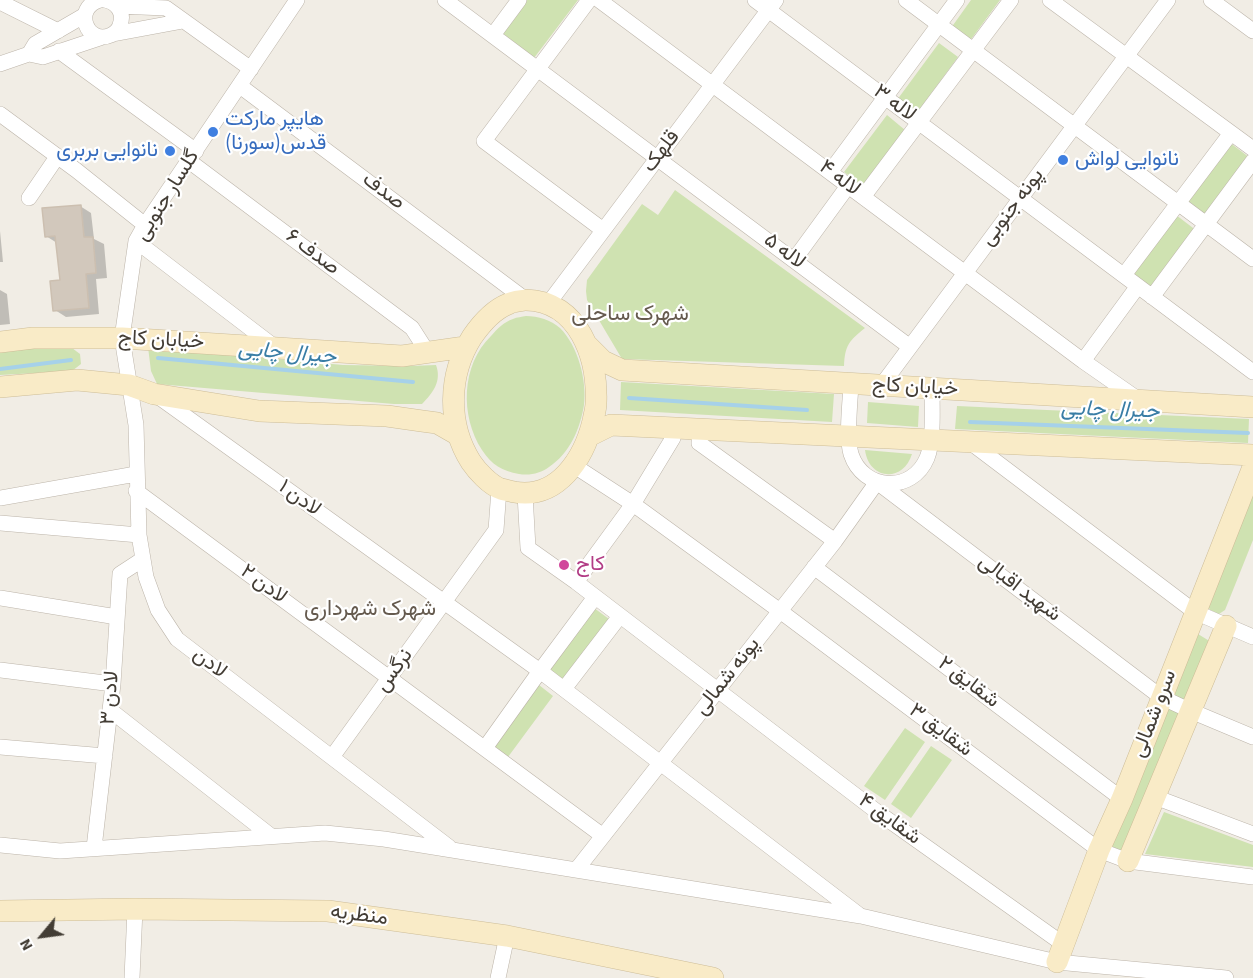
<!DOCTYPE html>
<meta charset="utf-8">
<style>
body{margin:0}
#map{position:relative;width:1253px;height:978px;overflow:hidden;background:#f1ede5;font-family:"Source Sans 3",sans-serif}
canvas{display:block}
.north{position:absolute;left:12px;top:906px;width:60px;height:60px;-webkit-text-stroke:4px #fff;paint-order:stroke;rotate:241deg;font-size:16px;font-weight:700;line-height:24px;text-align:center;color:#433d35}
.north::after{content:'';display:block;margin:auto;width:21px;height:27px;background:#433d35;clip-path:polygon(50% 0,100% 100%,50% 72%,0 100%)}
</style>
<div id="map">
<canvas width="1253" height="978"></canvas>
<div class="north">N</div>
</div>
<script>
const g = document.querySelector('canvas').getContext('2d');
g.lineJoin = 'round';
function fillPath(path, color) { g.fillStyle = color; g.fill(path, 'evenodd'); }
function stroke(path, color, width, dash) { g.strokeStyle = color; g.lineWidth = width; g.lineCap = dash ? 'butt' : 'round'; g.setLineDash(dash || []); g.stroke(path); }
function drawText(font, color, halo, rows, align = 'center') {
  g.font = font + ' "Source Sans 3",Vazirmatn,sans-serif'; g.lineWidth = 4.5; g.setLineDash([]); g.textBaseline = 'middle'; g.strokeStyle = halo; g.fillStyle = color; for (const [text, x, y, turn = 0] of rows) {
    g.save(); g.translate(x, y); g.rotate((+turn || 0) * Math.PI / 180); g.textAlign = isNaN(turn) ? turn : align; if (halo) g.strokeText(text, 0, 0); g.fillText(text, 0, 0); g.restore();
  }
}
const green = new Path2D(`
 M526,0H578L534,58L501,32Z
 M971,0H1000L969,42L951,28Z
 M939,43L958,57L916,114L897,100Z
 M887,115L905,130L863,186L844,172Z
 M1229,142L1250,158L1206,217L1185,201Z
 M675,190L865,328C849,341 845,345 844,366L622,359L587,300L586,291L587,280L642,204L658,215Z
 M1176,215L1197,231L1153,290L1132,274Z
 M526,316C538,316 551,320 560,328C578,346 587,380 584,405C580,429 570,453 549,467C541,473 530,476 519,474C502,471 492,465 482,450C460,416 461,365 491,336C497,329 504,322 513,319C517,317 522,317 526,316Z
 M36,346L72,348L80,354L81,364L72,371L0,375V349Z
 M148,347L343,365L410,366L436,365C442,381 433,393 422,404H394L157,384L151,371Z
 M621,382L834,394L832,422L620,410Z
 M868,402L919,406L918,427L867,423Z
 M957,406L1249,419L1248,443L955,429Z
 M865,450L912,454C903,483 869,480 865,450Z
 M1253,491V540L1225,610L1219,614L1210,610L1208,606Z
 M594,608L609,619L563,680L549,669Z
 M1198,634L1211,642L1188,701L1170,695Z
 M539,685L553,696L508,757L494,746Z
 M1170,708L1182,715L1126,853L1113,847V843L1165,709Z
 M905,728L925,742L885,800L864,786Z
 M931,746L952,760L911,818L891,804Z
 M1164,812L1253,845V867L1145,854Z`);
const shadow = new Path2D(`
 M80,206L91,213L94,239L104,244L107,278L96,279L99,314L66,317L55,310L61,282L57,243L46,236Z
 M0,231L3,262H0Z
 M0,290L7,294L10,324L0,325Z`);
const stream = new Path2D(`
 M158,358L413,382
 M0,369L71,360
 M629,398L807,410
 M970,422L1248,433`);
const building = new Path2D(`
 M81,205L84,237H93L96,273L86,274L89,308L53,311L50,281L60,280L55,236L45,237L42,208Z`);
const street = new Path2D(`
 M100,0C72,8 87,46 111,35C115,33 119,29 120,25C125,12 116,2 105,0
 M297,0L145,225L136,241L122,338L136,425L139,535L146,577L158,610L177,639L449,847
 M445,0L910,347
 M589,0L484,141L603,230
 M599,0L1083,361L1139,400
 M755,0L1253,372
 M906,0L1253,259
 M1050,0L1253,149
 M1211,0L1253,31
 M0,2L58,31
 M117,6L166,8L251,69
 M113,34L183,21
 M493,35L519,0
 M59,51L196,151
 M29,54L35,44L85,15
 M0,64L29,54L43,57L103,37
 M240,86L526,300
 M0,114L76,170L145,225
 M189,161L412,328L428,353
 M830,172L957,0
 M863,197L1011,0
 M29,198L57,157
 M136,241L276,348
 M794,260L848,186
 M1124,275L1231,133
 M1152,297L1253,161
 M548,304L776,0
 M1083,361L1138,286
 M851,385C850,404 846,436 851,454C863,491 912,494 927,458C934,441 932,408 932,389
 M881,386L1168,0
 M156,395L540,671L858,914
 M700,430L699,443L835,541
 M970,442L1195,612L1253,637
 M573,465L633,504L780,611L1099,850L1128,861L1253,877
 M136,491L603,836
 M525,494L528,548L576,582L880,814L1063,944
 M0,498L136,474
 M0,523L139,535
 M814,567L1122,799
 M576,582L633,504L673,438L674,428
 M0,598L117,617
 M0,670L113,684
 M564,689L620,616
 M110,710L271,836
 M0,747L105,756
 M485,748L540,671L595,597
 M332,757L496,530L499,489
 M1155,797L1253,834
 M0,845L60,851L325,833L384,839L861,916L1057,962L1226,978
 M94,848L113,684L120,574L143,559
 M577,869L835,541L877,482L1161,697L1191,711L1253,737
 M132,978L135,909
 M498,978L507,936`);
const secondary = new Path2D(`
 M526,300C579,301 598,358 596,403C596,409 594,415 593,421C584,458 558,500 514,492C510,491 505,490 501,489C490,485 477,471 471,462C447,424 448,375 472,337C481,324 493,310 508,304C513,301 520,301 526,300Z
 M0,342L33,338H122L402,356L465,347
 M586,344L603,361L622,370L1253,407
 M0,387L77,380L129,385L154,394L259,411L387,416L422,421L437,423L458,435
 M589,436L611,425L1253,455
 M1128,861L1226,626
 M0,911L135,909L328,911L507,936L713,978
 M1057,962L1099,850L1122,799L1253,467`);
const markers = [
 [213,132,6,"#3f7fe0"],
 [170,151,6,"#3f7fe0"],
 [1063,160,6,"#3f7fe0"],
 [564,565,6,"#d1479c"]
];
const streetNames = [
 ["لاله ۳",894,104,37],
 ["قلهک",662,152,-53],
 ["لاله ۴",839,179,37],
 ["صدف",383,192,37],
 ["گلسار جنوبی",168,196,-58],
 ["پونه جنوبی",1013,208,-53],
 ["لاله ۵",784,252,37],
 ["صدف ۶",312,253,37],
 ["خیابان کاج",161,341,3],
 ["خیابان کاج",915,388,3],
 ["لادن ۱",299,499,36],
 ["لادن ۲",263,585,36],
 ["شهید اقبالی",1019,589,37],
 ["لادن",209,664,37],
 ["نرگس",395,671,-54],
 ["پونه شمالی",728,677,-52],
 ["شقایق ۲",968,683,37],
 ["لادن ۳",111,698,-85],
 ["سرو شمالی",1155,714,-69],
 ["شقایق ۳",940,731,37],
 ["شقایق ۴",889,820,36],
 ["منظریه",359,916,7]
];
const shopNames = [
 ["هایپر مارکت",225,120],
 ["قدس(سورنا)",225,144],
 ["نانوایی بربری",158,151,"right"],
 ["نانوایی لواش",1075,160]
];
const hotelNames = [
 ["کاج",576,565]
];
const neighbourhoodNames = [
 ["شهرک ساحلی",630,315],
 ["شهرک شهرداری",370,610]
];
const waterNames = [
 ["جیرال چایی",287,354,5],
 ["جیرال چایی",1110,411,2]
];
fillPath(green, '#cfe2b1');
fillPath(shadow, '#0003');
stroke(stream, '#a6d1e9', 4);
fillPath(building, '#d2c8bc');
stroke(building, '#ccbfb0', 1.5);
stroke(street, '#bcb4a9', 16);
stroke(secondary, '#cdbd98', 22);
stroke(street, '#fff', 15);
stroke(secondary, '#f9ebc7', 21);
for (const [x, y, r, color] of markers) { const dot = new Path2D(); dot.arc(x, y, r, 0, 2 * Math.PI); g.fillStyle = color; g.fill(dot); stroke(dot, '#fff', 2); }
drawText('21px', '#433d35', '#fff', streetNames);
drawText('21px', '#366cbe', '#fff', shopNames, 'left');
drawText('21px', '#b23c85', '#fff', hotelNames, 'left');
drawText('22px', '#655a4e', '#fff', neighbourhoodNames);
drawText('italic 22px', '#397da5', '#fff', waterNames);
</script>
